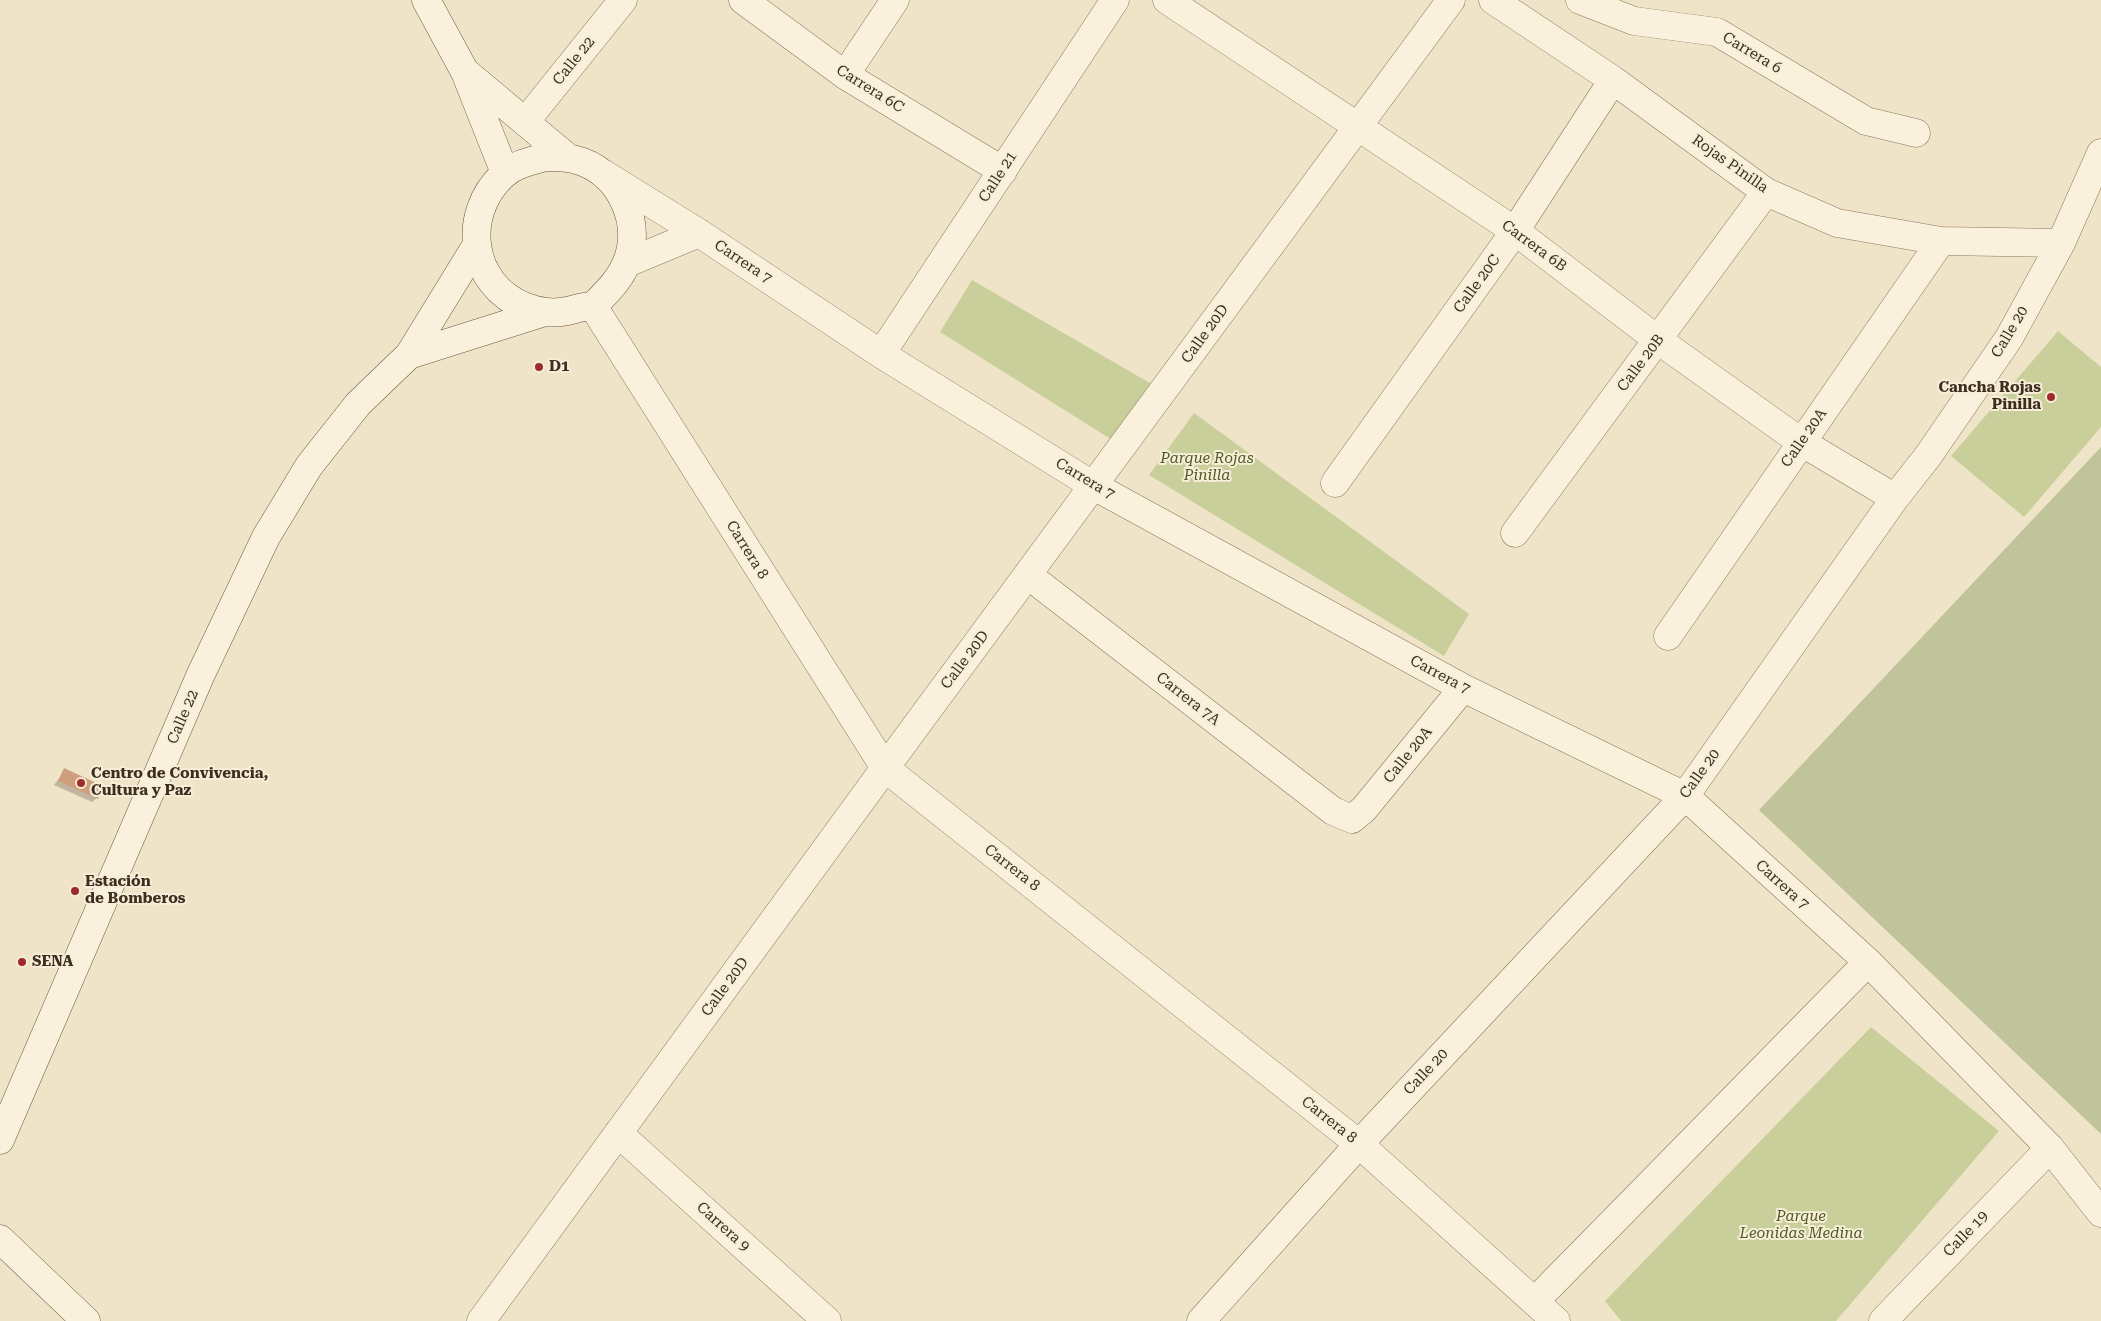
<!DOCTYPE html>
<meta charset="utf-8">
<style>
body{margin:0}
canvas{display:block;background:#f0e4c8}
</style>
<canvas width="2101" height="1321"></canvas>
<script>
const g = document.querySelector('canvas').getContext('2d');
g.lineJoin = 'round';
function fillPath(path, color) { g.fillStyle = color; g.fill(path, 'evenodd'); }
function stroke(path, color, width, dash) { g.strokeStyle = color; g.lineWidth = width; g.lineCap = dash ? 'butt' : 'round'; g.setLineDash(dash || []); g.stroke(path); }
function drawText(font, color, halo, rows, align = 'center') {
  g.font = font + ' "Roboto Serif",serif'; g.lineWidth = 4; g.setLineDash([]); g.textBaseline = 'middle'; g.strokeStyle = halo; g.fillStyle = color; for (const [text, x, y, turn = 0] of rows) {
    g.save(); g.translate(x, y); g.rotate((+turn || 0) * Math.PI / 180); g.textAlign = isNaN(turn) ? turn : align; if (halo) g.strokeText(text, 0, 0); g.fillText(text, 0, 0); g.restore();
  }
}
const green = new Path2D(`
 M972,280L1155,386L1117,443L940,332Z
 M2058,331L2101,367V427L2024,517L1951,456Z
 M1194,413L1469,614L1444,656L1149,475Z
 M1871,1027L1999,1131L1836,1321H1621L1605,1301Z`);
const cemetery = new Path2D(`
 M2101,447V1134L1759,810Z`);
const shadow = new Path2D(`
 M65,770L97,798L92,802L54,785Z`);
const building = new Path2D(`
 M64,768L103,786L98,799L58,781Z`);
const street = new Path2D(`
 M743,0L845,75L1003,171
 M1167,0L1515,231L1658,340L1801,442L1895,498
 M1493,0L1613,80L1766,192L1837,223L1941,241L2061,243
 M1580,0L1634,21L1717,32L1866,121L1916,133
 M845,75L895,0
 M525,122L623,0
 M604,174L699,233L881,354L1094,486L1463,688L1685,796L1868,962L2050,1148L2101,1213
 M627,263L699,233
 M593,306L885,768L1359,1144L1556,1321
 M881,354L1115,0
 M1335,483L1515,231L1613,80
 M1515,533L1766,192
 M1028,575L1333,811L1352,819L1364,809L1463,688
 M1668,636L1941,241
 M618,1133L827,1321
 M1535,1301L1868,962
 M481,1321L885,768L1451,0
 M1201,1321L1359,1144L1685,796L1895,498L1928,456L2009,338L2061,243L2101,153
 M1883,1321L2050,1148`);
const secondary = new Path2D(`
 M426,0L465,72L505,173
 M468,74L567,157
 M545,157C559,157 570,157 583,162C622,177 643,225 626,264C619,281 606,293 593,306C584,306 576,309 567,311C554,314 538,312 526,307C469,285 461,214 503,175C515,164 531,161 545,157Z
 M409,355L545,312
 M0,1140L201,674L266,537L309,466L358,404L409,355L476,246
 M0,1239L86,1321`);
const markers = [
 [539,367,5,"#9e2a2b"],
 [2051,397,5,"#9e2a2b"],
 [81,783,5,"#9e2a2b"],
 [75,891,5,"#9e2a2b"],
 [22,962,5,"#9e2a2b"]
];
const streetNames = [
 ["Carrera 6",1752,53,31],
 ["Calle 22",574,61,-51],
 ["Carrera 6C",870,89,32],
 ["Rojas Pinilla",1730,164,35],
 ["Calle 21",998,177,-57],
 ["Carrera 6B",1534,246,36],
 ["Carrera 7",743,262,34],
 ["Calle 20C",1477,284,-54],
 ["Calle 20",2010,332,-59],
 ["Calle 20D",1205,334,-54],
 ["Calle 20B",1641,363,-53],
 ["Calle 20A",1804,438,-55],
 ["Carrera 7",1085,479,31],
 ["Carrera 8",747,550,58],
 ["Calle 20D",965,660,-53],
 ["Carrera 7",1440,675,28],
 ["Carrera 7A",1188,699,38],
 ["Calle 22",183,717,-67],
 ["Calle 20A",1408,755,-51],
 ["Calle 20",1700,774,-54],
 ["Carrera 8",1012,868,38],
 ["Carrera 7",1782,885,42],
 ["Calle 20D",725,987,-54],
 ["Calle 20",1426,1072,-47],
 ["Carrera 8",1329,1120,38],
 ["Carrera 9",723,1227,42],
 ["Calle 19",1966,1234,-46]
];
const poiNames = [
 ["D1",549,367],
 ["Cancha Rojas",2041,388,"right"],
 ["Pinilla",2041,405,"right"],
 ["Centro de Convivencia,",91,774],
 ["Cultura y Paz",91,791],
 ["Estación",85,882],
 ["de Bomberos",85,899],
 ["SENA",32,962]
];
const parkNames = [
 ["Parque Rojas",1207,459],
 ["Pinilla",1207,476],
 ["Parque",1801,1217],
 ["Leonidas Medina",1801,1234]
];
fillPath(green, '#c9cf9b');
fillPath(cemetery, '#bfc49a');
fillPath(shadow, '#0003');
fillPath(building, '#cf9f7d');
stroke(street, '#8d765c', 29);
stroke(secondary, '#6f573f', 29);
stroke(street, '#faf1dc', 28);
stroke(secondary, '#faf1dc', 28);
for (const [x, y, r, color] of markers) { const dot = new Path2D(); dot.arc(x, y, r, 0, 2 * Math.PI); g.fillStyle = color; g.fill(dot); stroke(dot, '#f7eed8', 2); }
drawText('15px', '#3d2e20', '#f7eed8', streetNames);
drawText('bold 15px', '#3d2e20', '#f7eed8', poiNames, 'left');
drawText('italic 15px', '#4d5a26', '#f7eed8', parkNames);
</script>
